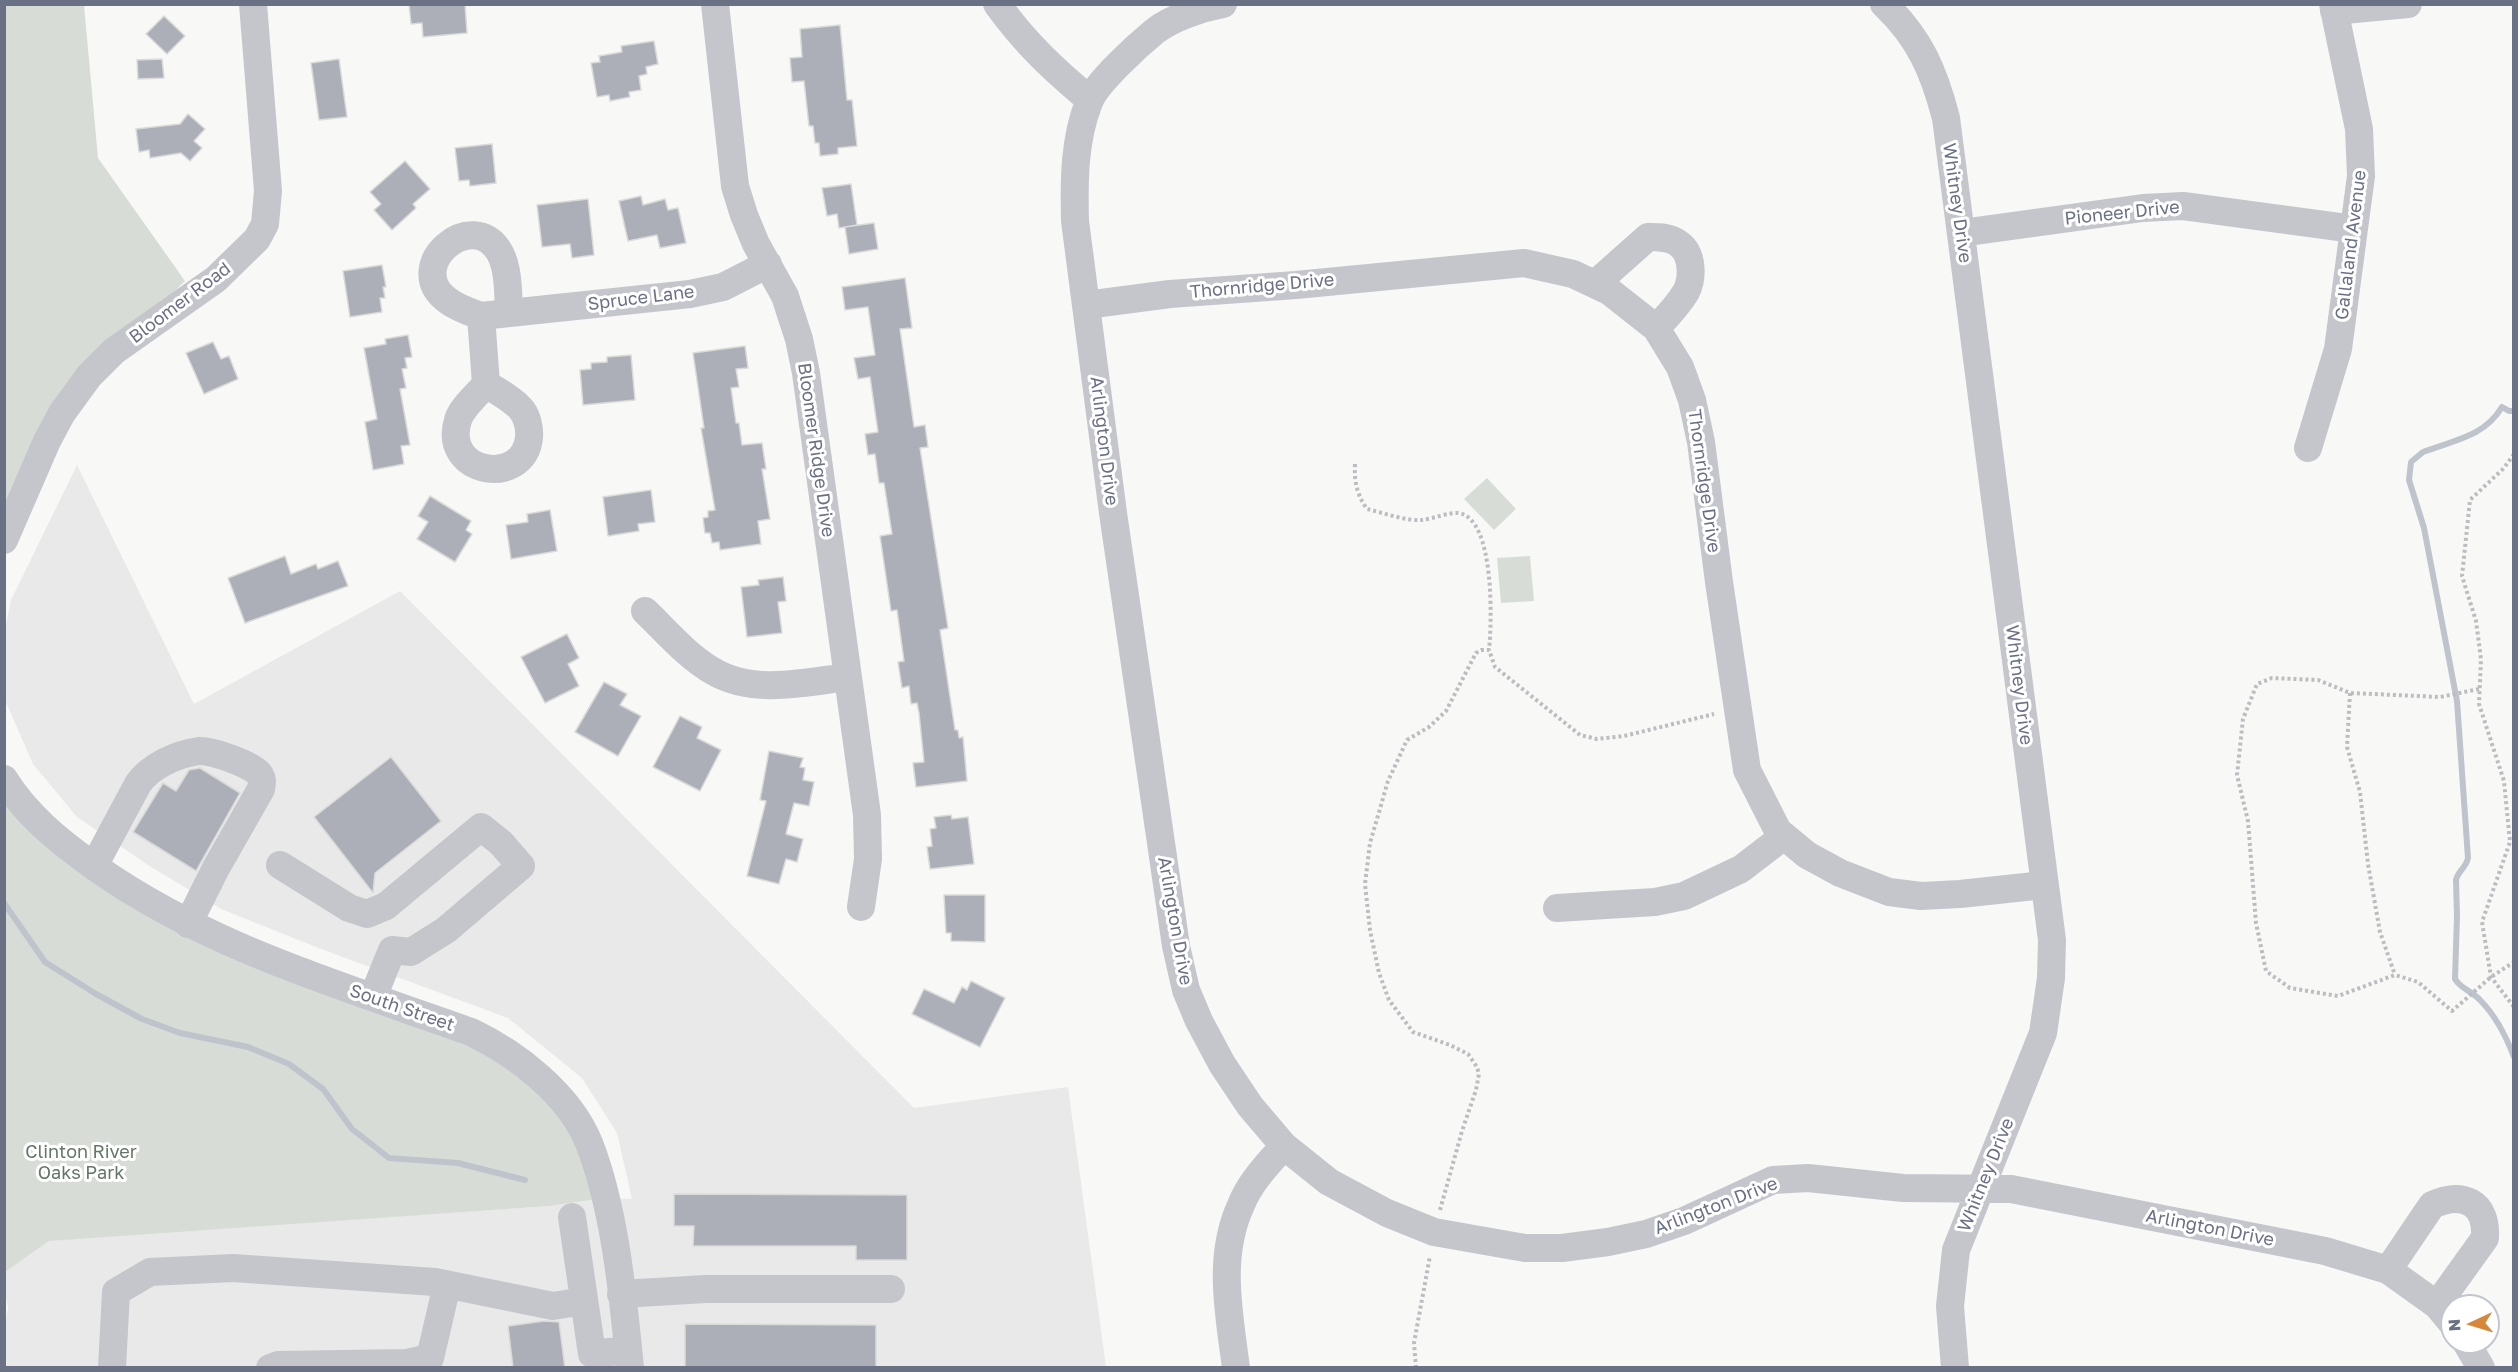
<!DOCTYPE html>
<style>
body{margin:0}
#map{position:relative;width:2518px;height:1372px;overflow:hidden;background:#f8f8f6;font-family:"Golos Text",sans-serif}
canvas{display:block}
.frame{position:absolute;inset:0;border:6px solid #6a7185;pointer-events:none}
.north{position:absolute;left:2440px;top:1294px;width:60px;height:60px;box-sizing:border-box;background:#fff;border:2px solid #c3c6ce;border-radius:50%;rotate:266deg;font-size:16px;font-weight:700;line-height:24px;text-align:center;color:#6a7185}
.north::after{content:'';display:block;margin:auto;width:21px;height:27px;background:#d68838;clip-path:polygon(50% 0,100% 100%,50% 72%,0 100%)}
</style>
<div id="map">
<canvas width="2518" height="1372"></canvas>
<div class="frame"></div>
<div class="north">N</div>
</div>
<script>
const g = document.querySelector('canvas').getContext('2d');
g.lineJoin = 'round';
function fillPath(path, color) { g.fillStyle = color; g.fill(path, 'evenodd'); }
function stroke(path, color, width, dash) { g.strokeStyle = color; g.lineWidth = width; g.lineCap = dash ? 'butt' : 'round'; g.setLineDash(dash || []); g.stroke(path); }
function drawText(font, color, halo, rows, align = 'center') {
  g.font = font + ' "Golos Text",sans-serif'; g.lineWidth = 6; g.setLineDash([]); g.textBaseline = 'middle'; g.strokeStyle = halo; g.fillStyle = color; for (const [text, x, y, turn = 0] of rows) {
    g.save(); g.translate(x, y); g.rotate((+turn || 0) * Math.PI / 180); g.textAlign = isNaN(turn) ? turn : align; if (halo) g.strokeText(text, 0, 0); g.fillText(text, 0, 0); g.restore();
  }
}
const built = new Path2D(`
 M77,465L194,704L400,591L914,1108L1068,1087L1106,1367H5V1327L8,1307L5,1294L4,1272L52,1239L550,1206L605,1198L632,1199L617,1133L582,1078L508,1018L321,949L221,909L151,867L77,817L33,764L5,700V630L11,600Z`);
const green = new Path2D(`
 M5,5H84L98,158L185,281L89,376L5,540Z
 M1487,478L1516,509L1494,530L1464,499Z
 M1530,556L1534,601L1501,603L1497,558Z
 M4,779L76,854L536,1073L605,1198L550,1206L49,1241L5,1272Z`);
const stream = new Path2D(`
 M2514,411H2509L2502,407C2484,437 2454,440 2423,452L2411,462L2409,480L2424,528L2457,701L2468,858C2466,868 2458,871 2456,880L2457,916L2455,979C2461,989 2472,991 2480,1000C2496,1016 2506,1036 2514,1057
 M4,903L45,962L96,994L142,1019L180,1033L248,1047L289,1064L323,1089L352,1129L389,1158L458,1163L525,1180`);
const building = new Path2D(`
 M409,4H465L467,33L423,37L422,23L411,24Z
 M164,16L185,36L167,54L146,34Z
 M840,25L847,100H852L857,146L838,148V154L820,156L819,143H815L813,126H809L804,81L792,82L790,58L802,57L800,29Z
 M654,41L658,64L646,67L647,74L639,76L641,90L629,92L630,97L610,101L609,95L597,97L591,63L600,62L599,56L622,52L621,46Z
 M162,59L164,78L138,79L137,60Z
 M339,59L347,117L319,120L311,63Z
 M188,114L205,129L194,141L202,148L190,161L181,153L150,158L149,150L139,152L136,129L180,124Z
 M492,144L496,183L470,186L469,180L459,181L455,148Z
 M405,161L430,189L413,204L416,208L392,230L374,210L381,204L370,192Z
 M851,184L857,225L839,228L837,214L827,216L822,188Z
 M641,196L643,205L665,199L668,210L678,208L686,243L660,248L657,235L628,241L619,201Z
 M588,199L594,255L572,258L570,244L542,247L537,205Z
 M874,223L878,249L849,254L845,227Z
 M382,265L386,287H383L385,298H380L382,312L350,317L343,271Z
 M905,278L912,328L900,329L914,427L925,425L928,447L920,448L948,628L940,630L955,730H958L959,738L963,737L967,781L916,787L913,763L924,762L919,713L917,703L911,704L909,686L902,688L898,662L904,661L897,610L891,611L880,536L892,534L884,483H879L875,454L868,455L865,434L878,432L870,377L858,379L854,358L875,355L868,307L845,310L842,287Z
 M408,335L412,357L405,358L407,368L402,369L406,388L400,389L410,445L401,446L404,464L373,470L365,422L377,419L364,348L386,344L385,339Z
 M213,342L221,359L229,356L238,379L204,394L186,353Z
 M745,346L748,368L736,369L739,387L731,388L736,423H739L742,445L762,443L766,469H762L770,519L758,521L761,544L720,550L719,542L712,543L710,533H705L703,518L708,517V511L715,510L701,428H704L693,353Z
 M631,355L635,400L583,405L580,370L591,369V363L607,362V357Z
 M651,490L655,522L638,524L639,531L608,536L603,497Z
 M430,496L471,521L466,530L472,534L455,562L417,539L428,522L418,516Z
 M550,510L557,551L511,559L506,525L528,522L527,514Z
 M285,556L291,574L316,564L318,569L338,561L348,586L245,623L228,578Z
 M783,577L786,601L778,602L782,633L747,637L741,587L759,585L758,580Z
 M567,634L579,658L568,664L579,686L545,703L521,657Z
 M604,682L627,694L620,705L641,716L618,756L575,732Z
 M680,716L702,727L697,738L721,750L700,791L653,767Z
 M769,751L803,758L800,767L805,768L803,780L814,782L809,806L794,803L786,834L803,839L797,862L786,859L779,884L747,876L766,801L760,800Z
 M391,757L441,821L375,873L373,893L314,817Z
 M200,768L240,793L196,871L133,832L163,783L176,791L189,770Z
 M951,815L952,819L968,817L974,864L930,869L927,847L932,846L930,829L936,828L934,817Z
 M944,895H985V942L951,941V933H946Z
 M971,981L1005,998L980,1047L912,1014L924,989L954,1003L962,987L967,990Z
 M674,1194L907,1195V1260H856V1246H693L694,1226H674Z
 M544,1321L559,1322L565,1368H513L508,1326Z
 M685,1324L876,1325V1368H685Z`);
const path = new Path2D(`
 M2514,454L2504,468L2470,500L2462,576L2476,621L2481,659L2479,704L2504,781L2510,842L2482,922L2491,977L2514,1007
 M1355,464C1354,481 1357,495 1367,509C1384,513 1405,521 1422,520C1432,519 1450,512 1458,513C1495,517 1492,622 1489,650
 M2479,689L2440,697L2350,693L2318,680L2272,678L2257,684L2243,719L2237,775L2248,821L2256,923L2266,971L2290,988L2338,996L2395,975L2418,982L2452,1011L2491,977L2514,962
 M2350,693L2347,747L2360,792L2368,864L2380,932L2395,975
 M1440,1210L1462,1131L1476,1090L1479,1074L1477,1067L1468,1054L1450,1045L1413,1032L1389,1000L1379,973L1370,930L1365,884L1370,843L1388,781L1407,740L1429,727L1446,711L1476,653L1481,650H1489L1495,667L1580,735L1597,739L1624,736L1714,714
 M1416,1368L1414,1343L1430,1256`);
const minor = new Path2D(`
 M715,4L735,186L744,215L756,244L785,296L799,339L806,373L867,815L868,859L861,907
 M997,4C1026,44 1053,69 1090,100
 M1223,4C1201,8 1172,18 1155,31C1138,45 1096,83 1089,102C1074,140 1074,181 1075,221L1113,513L1176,946L1186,990L1199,1021L1222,1064L1250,1106L1284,1146L1329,1182L1387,1213L1434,1232L1525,1248H1562L1608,1242L1646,1234L1684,1221L1773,1180L1808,1178L1903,1188L2011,1189L2325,1251L2388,1270L2437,1305L2452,1323
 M1884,4C1920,38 1934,72 1946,118L2052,940L2051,978L2043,1033L1956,1250L1950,1306L1955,1368
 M2334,11L2408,4
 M1961,233L2143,208L2183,206L2354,229
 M1595,284L1648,237C1659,237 1671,237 1679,244C1693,254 1693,278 1686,292C1678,305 1667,317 1656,328
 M1086,305L1170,294L1296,285L1524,263L1573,274L1609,291L1656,328L1680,367L1692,400L1701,442L1719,582L1747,770L1778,831L1807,855L1840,873L1889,892L1921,896L1960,894L2044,885
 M509,313C508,294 509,270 500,253C473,205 402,266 447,300C457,308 470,312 481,316L690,294L723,287L768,264
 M481,316L486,384C477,395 462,407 458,420C441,474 523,488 529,438C530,428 527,415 520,408C511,398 497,391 486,384
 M2308,448L2338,349L2361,176L2359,129L2333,4
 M4,540L47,441L62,413L89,376L114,351L216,279L257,239L265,224L268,191L253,4
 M645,611C666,631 686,655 711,670C751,695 804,683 847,677
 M4,779C27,816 60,842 95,867C210,948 340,985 471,1032C517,1054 569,1094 589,1143C615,1209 623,1296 630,1368
 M280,865L349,908L367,914L386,906L481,827L501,843L521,866L446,930L411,952L392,950L373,997
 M94,866L138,784C150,766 177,754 199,751C211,750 254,765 260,775C263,780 262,783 261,789L216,868L188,924
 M1557,908L1655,902L1684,896L1741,869L1784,836
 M572,1217L592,1354L628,1350
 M2388,1270L2432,1205C2463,1191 2487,1202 2485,1238L2437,1305
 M621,1294L706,1289H891
 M2466,1342L2481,1368
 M112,1368L116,1292L150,1272L233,1268L435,1282L553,1306L584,1301
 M270,1368L278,1365L407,1363L430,1358L447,1285
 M1236,1368C1229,1313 1217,1257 1241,1205C1250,1182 1268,1164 1284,1146`);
const streetNames = [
 ["Whitney Drive",1957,203,82],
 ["Pioneer Drive",2122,213,-6],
 ["Gallaland Avenue",2351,245,-83],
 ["Thornridge Drive",1262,286,-5],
 ["Spruce Lane",641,298,-7],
 ["Bloomer Road",180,303,-37],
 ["Arlington Drive",1104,441,83],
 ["Bloomer Ridge Drive",816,450,82],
 ["Thornridge Drive",1704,481,82],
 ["Whitney Drive",2019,685,83],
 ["Arlington Drive",1175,921,80],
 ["South Street",402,1008,19],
 ["Whitney Drive",1986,1175,-68],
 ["Arlington Drive",1716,1206,-21],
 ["Arlington Drive",2210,1228,11]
];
const parkNames = [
 ["Clinton River",81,1152],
 ["Oaks Park",81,1173]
];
fillPath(built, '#e9e9e9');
fillPath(green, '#d7ddd6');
stroke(stream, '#bfc4cc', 6);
fillPath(building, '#acafb8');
stroke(building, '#dadad8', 1.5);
stroke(path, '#bcbdc1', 4, [3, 3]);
stroke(minor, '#c4c6cb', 28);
drawText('18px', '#6a7185', '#fff', streetNames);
drawText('18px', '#647766', '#fff', parkNames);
</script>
